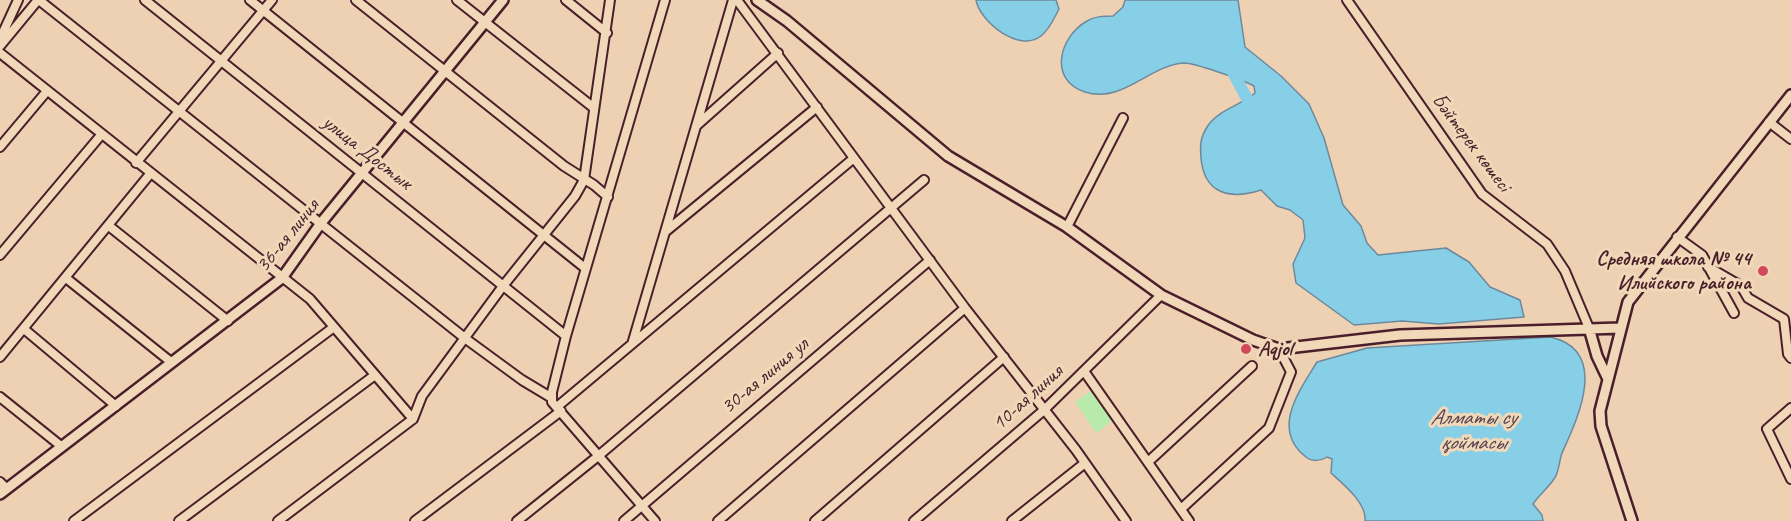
<!DOCTYPE html>
<meta charset="utf-8">
<style>
body{margin:0}
canvas{display:block;background:#eed0b2}
</style>
<canvas width="1791" height="521"></canvas>
<script>
const g = document.querySelector('canvas').getContext('2d');
g.lineJoin = 'round';
function fillPath(path, color) { g.fillStyle = color; g.fill(path, 'evenodd'); }
function stroke(path, color, width, dash) { g.strokeStyle = color; g.lineWidth = width; g.lineCap = dash ? 'butt' : 'round'; g.setLineDash(dash || []); g.stroke(path); }
function drawText(font, color, halo, rows, align = 'center') {
  g.font = font + ' Caveat,sans-serif'; g.lineWidth = 6; g.setLineDash([]); g.textBaseline = 'middle'; g.strokeStyle = halo; g.fillStyle = color; for (const [text, x, y, turn = 0] of rows) {
    g.save(); g.translate(x, y); g.rotate((+turn || 0) * Math.PI / 180); g.textAlign = isNaN(turn) ? turn : align; if (halo) g.strokeText(text, 0, 0); g.fillText(text, 0, 0); g.restore();
  }
}
const green = new Path2D(`
 M1091,391L1112,421L1096,433L1075,402Z`);
const water = new Path2D(`
 M976,0H1056L1059,9C1054,18 1050,29 1041,36C1019,53 980,22 976,0Z
 M1125,0H1238L1245,47L1281,76L1309,104L1324,138L1343,205L1361,226L1367,243L1378,255L1446,248L1469,262L1490,287L1520,300L1524,317L1439,324L1402,321L1354,325L1296,283L1293,264L1305,238L1303,220L1290,210L1277,206L1261,190C1230,200 1204,194 1201,158C1200,146 1200,138 1207,127C1219,109 1240,106 1255,93L1254,86C1243,80 1195,63 1184,63C1149,65 1123,104 1085,92C1048,80 1059,37 1087,21C1095,16 1104,16 1113,16L1123,7Z
 M1550,337C1610,350 1578,418 1562,453C1559,461 1559,473 1554,479C1548,488 1539,495 1533,504L1542,515L1543,521H1365C1367,503 1343,484 1331,473L1332,459L1327,457C1321,461 1312,462 1306,457C1270,429 1300,390 1317,362L1367,348Z`);
const river = new Path2D(`
 M1229,65L1253,110`);
const minor = new Path2D(`
 M39,0L466,339L522,380L552,398
 M145,0L566,336
 M250,0L585,268
 M356,0L564,166L594,185L608,197
 M457,0L594,108
 M566,0L607,33
 M737,0L965,308L1076,450L1126,521
 M1347,0L1482,194L1547,244L1565,271L1589,328
 M0,39L18,0
 M0,46L38,0
 M0,53L310,299L413,419L278,521
 M1769,122L1791,139
 M696,126L778,53
 M0,147L47,91
 M136,163L272,0
 M109,226L228,321
 M1067,227L1123,118
 M665,232L817,107
 M1677,237L1702,255L1734,313
 M0,255L101,135
 M1708,267L1741,286L1748,298L1784,319L1788,354L1791,358
 M66,278L171,362
 M24,329L116,406
 M633,341L733,0
 M0,357L150,174
 M1084,371L1189,521
 M0,397L61,446
 M558,406L854,158
 M1791,408L1767,429L1791,479
 M413,419L422,396L503,286L575,196L584,180L610,0
 M1148,462L1252,366
 M0,482L7,489
 M1181,509L1269,428L1291,372L1279,349
 M74,521L334,327
 M179,521L375,375
 M415,521L561,411
 M517,521L597,457L924,180
 M624,521L930,260
 M655,521L552,402V392L566,336L665,0
 M718,521L965,308
 M815,521L1004,357
 M914,521L1044,410L1161,295
 M1012,521L1085,463`);
const tertiary = new Path2D(`
 M757,0L787,21L948,156L1067,227L1161,295L1253,340L1279,349L1400,335L1620,328
 M1589,328L1597,356L1607,377
 M0,494L282,278L321,223L503,0
 M1632,521L1601,426L1600,411L1628,302L1791,95`);
const markers = [
 [1763,271,6,"#d1495b"],
 [1246,349,6,"#d1495b"]
];
const streetNames = [
 ["Бәйтерек көшесі",1471,143,53],
 ["улица Достык",367,153,38],
 ["36-ая линия",288,236,-51],
 ["30-ая линия ул",765,376,-40],
 ["10-ая линия",1028,398,-42]
];
const poiNames = [
 ["Средняя школа № 44",1751,259],
 ["Илийского района",1751,283],
 ["Aqjol",1258,349,"left"]
];
const waterNames = [
 ["Алматы су",1473,418],
 ["қоймасы",1473,443]
];
fillPath(green, '#b8ebab');
fillPath(water, '#86cfe7');
stroke(water, '#6e899c', 1.5);
stroke(river, '#86cfe7', 12);
stroke(minor, '#4a1f2b', 12);
stroke(tertiary, '#4a1f2b', 14);
stroke(minor, '#f0d8b8', 8);
stroke(tertiary, '#f0d8b8', 9);
for (const [x, y, r, color] of markers) { const dot = new Path2D(); dot.arc(x, y, r, 0, 2 * Math.PI); g.fillStyle = color; g.fill(dot); stroke(dot, '#f0d8b8', 2); }
drawText('21px', '#4a1f2b', '#f0d8b8', streetNames);
drawText('bold 21px', '#4a1f2b', '#f0d8b8', poiNames, 'right');
drawText('italic 22px', '#564251', '#f0d8b8', waterNames);
</script>
